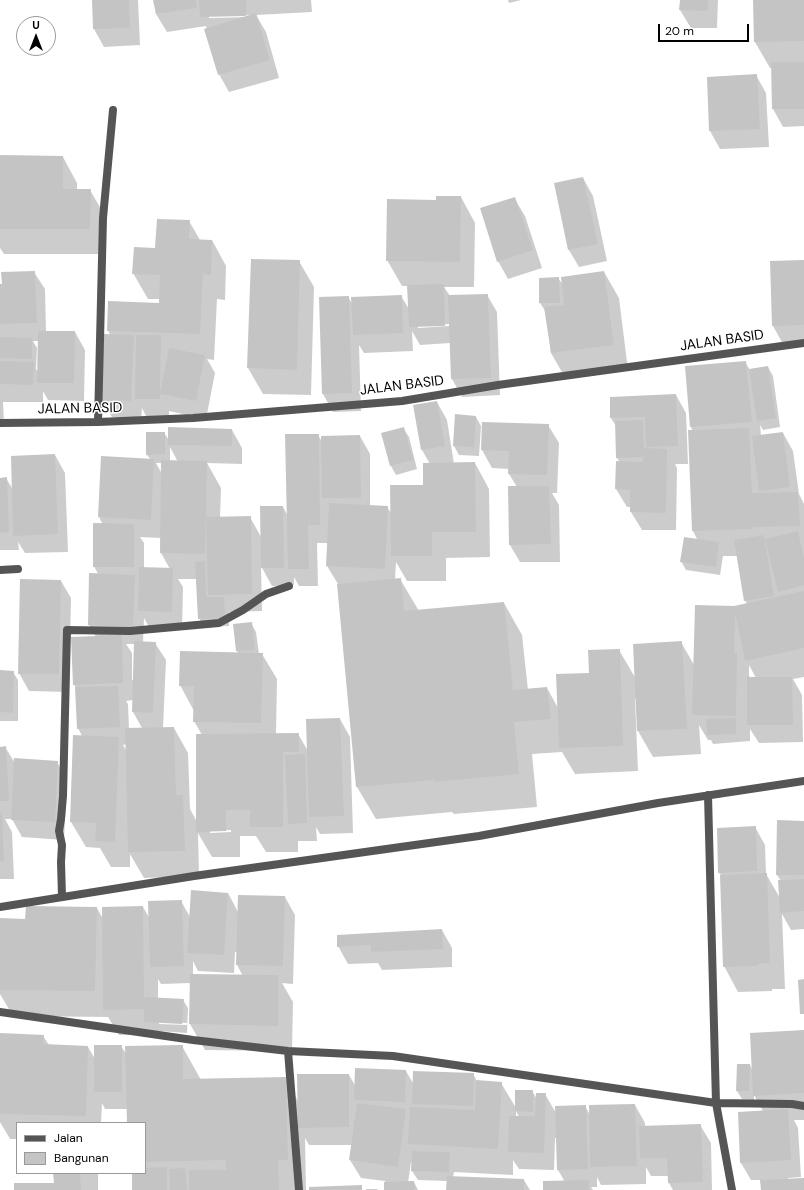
<!DOCTYPE html>
<style>
body{margin:0}
#map{position:relative;width:804px;height:1190px;overflow:hidden;background:#fff;font-family:"DM Sans",sans-serif}
canvas{display:block}
.legend{position:absolute;left:16px;top:1122px;width:130px;height:52px;box-sizing:border-box;background:#fff;border:1px solid #999;margin:0;padding:5px 7px;list-style:none;font-size:12px;color:#000}
.legend li{display:flex;align-items:center;gap:8px;height:20px}
.legend b{width:20px;border:1px solid #999}
.north{position:absolute;left:16px;top:16px;width:40px;height:40px;box-sizing:border-box;background:#fff;border:1px solid #999;border-radius:50%;rotate:0deg;font-size:11px;font-weight:700;line-height:16px;text-align:center;color:#000}
.north::after{content:'';display:block;margin:auto;width:14px;height:18px;background:#000;clip-path:polygon(50% 0,100% 100%,50% 72%,0 100%)}
.scale{position:absolute;left:658px;top:24px;width:91px;height:18px;box-sizing:border-box;border:2px solid #000;border-top:0;padding-left:5px;font-size:12px;line-height:14px;white-space:nowrap;color:#000;-webkit-text-stroke:3px #fff;paint-order:stroke}
</style>
<div id="map">
<canvas width="804" height="1190"></canvas>
<ul class="legend">
<li><b style="height:5px;background:#555"></b>Jalan</li>
<li><b style="height:11px;background:#c4c4c4"></b>Bangunan</li>
</ul>
<div class="north">U</div>
<div class="scale">20 m</div>
</div>
<script>
const g = document.querySelector('canvas').getContext('2d');
g.lineJoin = 'round';
function fillPath(path, color) { g.fillStyle = color; g.fill(path, 'evenodd'); }
function stroke(path, color, width, dash) { g.strokeStyle = color; g.lineWidth = width; g.lineCap = dash ? 'butt' : 'round'; g.setLineDash(dash || []); g.stroke(path); }
function drawText(font, color, halo, rows, align = 'center') {
  g.font = font + ' "DM Sans",sans-serif'; g.lineWidth = 3; g.setLineDash([]); g.textBaseline = 'middle'; g.strokeStyle = halo; g.fillStyle = color; for (const [text, x, y, turn = 0] of rows) {
    g.save(); g.translate(x, y); g.rotate((+turn || 0) * Math.PI / 180); g.textAlign = isNaN(turn) ? turn : align; if (halo) g.strokeText(text, 0, 0); g.fillText(text, 0, 0); g.restore();
  }
}
const shadow = new Path2D(`
 M93,0H138L140,45L104,47L94,29Z
 M154,0H311L312,12L256,15L266,32L279,78L229,92L219,74L206,26L167,32L156,14ZM251,15V17L209,18V16Z
 M508,0H521L509,3Z
 M681,0H718L717,28H691L680,10Z
 M754,0H804V126L783,127L773,109L772,68H770L755,42Z
 M756,75L766,93L769,147L720,149L710,131L708,78Z
 M0,156L63,157L77,183V190H90L105,216V254H4L0,248Z
 M583,178L593,196L607,261L579,267L569,250Z
 M461,197L475,223L474,287H444L450,296L487,295L497,312L500,395L462,397L452,379L450,343L420,345L412,331L413,351L364,353L359,345L361,411L333,412L323,394L320,298L348,297L353,305L401,296L409,309L408,286H402L387,260L437,201ZM450,324V326L418,328V326Z
 M514,198L525,216L542,268L508,279L498,261Z
 M189,221L200,240H212L226,266L225,300L217,299L214,360L207,359L215,373L206,419L169,411V417L146,416L142,408L141,419L112,417L101,400L110,335L108,330L160,304V299H148L133,273L156,249Z
 M299,261L314,287L311,395L263,394L248,368Z
 M804,261V343L783,344L773,326Z
 M34,272L45,289L46,332H75L85,350L84,401L48,400L43,391V402H3L4,424H0V285ZM33,341H39L38,372L36,369L37,348Z
 M604,272L619,298L628,370L566,379L551,353L546,312L540,303L558,278L563,285Z
 M745,362L750,370L768,367L773,376L780,427L763,430L760,425L761,436L783,433L793,451L799,494L804,504V677L793,679L802,695L803,742L759,743L750,729V741L713,744L711,740H708L699,725L701,754L653,757L638,731L637,698L635,699L638,771L575,774L562,752L532,754L537,807L454,814L452,812L376,819L357,787L338,584L327,566L328,543H317L318,586H299L294,577V585L272,586L261,566L262,611L229,612V626L204,627L199,618L197,579H178L183,587L182,630L150,629L144,618L143,642L155,643L166,660L163,728H174L188,753L190,809L197,822L202,735L194,721V711L180,685L238,653L237,651L251,623L256,632L259,654H262L277,679L276,734H298L308,751L340,719L350,737L353,833L320,834L316,827L317,841H298V852H266L256,836H240V857H212L198,833L199,876L144,878L130,854V867H111L100,848L86,847L71,822L82,736L78,728L76,689L74,684L96,637L89,625L98,574L94,566L103,525L99,517L102,457L151,460L147,455L164,433L169,440L232,430L242,448V464L207,463L221,488L220,518L250,517L261,537L283,507L288,516L318,435L322,442L360,436L370,454V506L387,507L392,514L424,486L430,464L422,450L437,402L447,420L454,464L475,463L489,489L490,557L446,558V581H407L396,562L395,580L400,579L419,611L504,603L522,635L528,690L547,688L558,708L590,674L619,650L636,679L681,642L694,665L734,607L747,604L745,600L737,556H723L720,575L686,570L681,561L698,541L693,531L689,431H693L691,427L686,367ZM170,447L178,462H170ZM156,463H162V474ZM140,537L161,538V553L170,569L144,568V543ZM126,644H135L134,680H132V653ZM749,665L756,678H750L749,675ZM133,700V712L142,728L129,729L128,704L126,701ZM127,744V752L123,745ZM231,830V832L210,833V831Z
 M676,395L686,413L688,464H675L677,468L676,530H642L631,512V507H627L616,489L617,462H620L617,458L616,426L611,418Z
 M456,415L476,417L481,426L479,456L459,455L454,446Z
 M483,423L548,425L559,443L557,493H552L559,505L560,562H520L510,545L517,487L509,474V469L492,468L482,450Z
 M403,428L409,437L417,469L396,475L391,466L383,434Z
 M55,455L65,473L68,552L25,553L18,542L19,550H0V479L6,478L13,490Z
 M61,581L71,598L69,692L29,691L19,673Z
 M0,671L13,672L18,680V721H0Z
 M5,747L15,763L57,762L67,780L64,840L22,837L12,819H5L12,832L14,879H0V748Z
 M804,822V929L791,930L782,914L785,989H772V991L738,992L724,966L721,875L719,873L755,827L765,845L766,874L780,898L781,881L777,875Z
 M228,893L238,912L285,897L295,915L293,984L282,983L293,1002L292,1051L205,1050L190,1024L191,983L161,984L158,979V998L183,1000L188,1008L187,1033L159,1031V1035H119L108,1017L13,1016L0,994V919L26,920L97,908L103,919L143,907L150,919L181,901L190,917ZM235,952H237V965L243,976L193,975V961L198,971L234,973ZM159,1022L187,1023V1025L159,1024Z
 M442,930L452,948V967L382,970L378,963L348,964L338,946Z
 M804,1031V1120H794L798,1128L801,1177L788,1178V1180L804,1179V1190H762L761,1180H751L741,1163L763,1111L754,1095V1100L742,1099L737,1091L750,1065L753,1071Z
 M0,1034L43,1036L49,1045L88,1047L95,1059L121,1046L127,1055L182,1046L201,1080L285,1078L298,1101L349,1075L356,1087L406,1071L414,1085L473,1074L477,1081L501,1083L516,1108L532,1091L537,1099L545,1094L556,1113L585,1106L590,1115L635,1105L645,1123V1127L700,1125L711,1143L712,1190H673L669,1183V1176H651L646,1167V1184L601,1185L597,1177V1187H591L593,1190H544L565,1182L558,1170L557,1138H555L554,1170L519,1169L513,1160V1175L454,1172L453,1177L524,1180L530,1190H447V1181L418,1180L412,1171L413,1162H411L408,1183L414,1182L418,1190H385V1181L361,1178L350,1160L352,1145H309L305,1138L306,1190H133V1173H145V1123H128L127,1109H105L102,1103L101,1123H17V1139H10L0,1122ZM516,1111L519,1117H516Z
 M54,1173H98V1190H15L55,1184Z
 M366,1189H377L378,1190H366Z`);
const building = new Path2D(`
 M92,0H129L130,28L93,29Z
 M153,0H196L197,8L156,14Z
 M199,0H246V16L200,17Z
 M680,0H708V11L679,10Z
 M753,0H804V41L754,42Z
 M256,13L270,60L218,75L204,29Z
 M771,62H804V109H772Z
 M757,74L760,129L709,131L707,77Z
 M0,155L63,156V189H91L90,229H0Z
 M583,177L598,244L568,250L554,183Z
 M436,196H461L460,262L386,261L387,199L436,200Z
 M515,197L533,250L497,262L480,208Z
 M157,219L190,220L189,239L212,240L211,275L203,274L200,334L107,331L108,301L159,303L160,275L132,274L134,247L155,248Z
 M251,259L300,260L297,370L247,368Z
 M804,260V325L772,326L770,261Z
 M35,271L37,323L0,324V284H2L1,272Z
 M604,271L614,345L551,353L544,307L564,305L561,277Z
 M559,277L560,303H539V278Z
 M444,284L445,326L409,327L407,285Z
 M488,294L491,378L451,379L448,295Z
 M402,295L403,333L353,335L351,297Z
 M349,296L352,393L322,394L319,297Z
 M38,331H75L74,383H37Z
 M103,334L134,335L131,401L100,400Z
 M136,335H161L160,393L169,348L205,355L196,401L160,394V399H135Z
 M0,337L32,338V359L0,358Z
 M0,361L34,362L33,385L0,384Z
 M746,361L752,422L690,427L685,366Z
 M768,366L776,418L757,421L749,369Z
 M676,394L678,446L646,447L645,417L610,418V397Z
 M437,401L445,446L421,450L413,405Z
 M455,414L476,416L474,447L453,446Z
 M643,420L644,448L667,449L666,513L630,512V490L615,489L616,461L643,462V457L616,458L615,421Z
 M482,422L549,424L547,475L508,474L509,451L481,450Z
 M168,427L232,429V446L168,445Z
 M404,427L413,460L390,466L381,433Z
 M749,428L752,493L798,492L800,526L753,527V529L692,531L688,430Z
 M146,432H165V454L146,455Z
 M783,432L790,487L759,491L752,436Z
 M285,434H319L320,525H308L309,569H288Z
 M360,435L361,498H322L321,436Z
 M55,454L58,534L13,536L11,456Z
 M101,456L154,459L151,520L98,517Z
 M161,460L207,461L205,554L160,553Z
 M475,462L476,532H432V556H391L390,485H423V463Z
 M7,477L9,532L0,533V478Z
 M508,486H549L551,544L509,545Z
 M329,503L388,506L385,569L326,566Z
 M260,506H283L284,568H261Z
 M251,516L252,594L208,595L206,517Z
 M93,523L134,524V567H93Z
 M798,531L804,558V585L778,592L765,539Z
 M764,535L774,596L744,601L734,540Z
 M684,537L719,542L716,567L680,562Z
 M205,561L206,597H224L225,618L198,619L195,562Z
 M139,567L173,568L172,612L138,611Z
 M89,573L135,575L133,627L88,625Z
 M401,578L404,611L504,602L513,690L547,687L551,719L514,722L519,774L434,782V780L356,787L337,584Z
 M20,579L61,580L59,674H18Z
 M804,591V648L745,661L735,612L734,653H737L736,716L692,715L695,605L734,606Z
 M252,622L255,650L236,651L233,624Z
 M122,635L123,683L73,685L71,637Z
 M134,641L156,642L153,713L132,712Z
 M682,641L687,729L637,731L633,644Z
 M620,649L623,746L559,748L556,674L589,673L588,650Z
 M180,651L263,653L261,723L193,722L194,686H179Z
 M0,670L14,671L13,713L0,712Z
 M747,677H792L793,725H747Z
 M118,686L120,727L77,729L75,687Z
 M340,718L344,816L309,817L306,719Z
 M736,718V734L707,735L706,719Z
 M174,727L176,795H183L185,851L128,852L125,728Z
 M299,733V752H283V827H250V810H226V831L196,832V734Z
 M73,735L119,737L115,842L95,841L96,823L70,822Z
 M6,746L9,801H0V747Z
 M305,754L307,823L288,824L285,755Z
 M14,758L58,761L55,822L11,820Z
 M0,813H2L4,861L0,862Z
 M777,820L804,821V875H776Z
 M756,826L757,871L718,873L717,828Z
 M767,873L770,963L758,964V966L723,967L720,875Z
 M804,879V911L780,913L778,880Z
 M191,890L228,893L224,955L187,953Z
 M238,895L285,896L283,966L236,965Z
 M182,900L184,966L150,967L148,901Z
 M26,906L97,907L95,991L0,990V918L25,919Z
 M143,906L144,1001L145,997L184,999L182,1024L144,1022V1009L103,1010L102,907Z
 M442,929L443,949L371,952V945L337,947V935Z
 M190,974L278,975V1026L189,1024Z
 M804,979V1014H800L798,980Z
 M804,1030V1093L753,1096L750,1033Z
 M0,1033L44,1035L43,1044L88,1046L86,1116L0,1114Z
 M94,1045H122V1092H94Z
 M183,1045V1079L286,1077L288,1160H278L279,1190H189V1170H226V1160L145,1162V1123H127L125,1046Z
 M737,1064H750L749,1091H736Z
 M355,1068L406,1070L405,1102L354,1100Z
 M413,1071L474,1073L473,1106L412,1104Z
 M297,1074H349V1127L298,1128Z
 M476,1080L502,1082L498,1149L408,1144L410,1107L475,1110Z
 M515,1090H533V1112L515,1111Z
 M536,1093H546L544,1153L508,1152L509,1116H535Z
 M357,1103L406,1109L398,1167L349,1160Z
 M635,1104L637,1166L590,1167L589,1105Z
 M586,1105L588,1169L557,1170L555,1106Z
 M788,1109L791,1160L740,1163L738,1112Z
 M701,1124L703,1182L668,1183L667,1158H640L639,1126Z
 M412,1151L450,1152L449,1172L411,1171Z
 M167,1167V1190H132V1173H145V1168Z
 M185,1168L187,1190H170L169,1169Z
 M53,1173H80L81,1190H14V1183H54Z
 M447,1176L524,1179V1190H446Z
 M804,1178V1190H761L760,1180Z
 M589,1180V1190H543V1181Z
 M414,1181L415,1190H384V1182Z
 M362,1185V1190H309V1187Z`);
const street = new Path2D(`
 M98,422L103,218L113,110
 M0,423L98,422L193,418L402,401L498,385L804,343
 M0,570L18,569
 M708,795L716,1103L732,1190
 M62,897L61,862L62,845L59,831L61,819L63,796L67,630L130,631L219,623L243,610L266,594L289,586
 M0,907L194,876L479,836L658,803L804,781
 M0,1012L193,1040L288,1051L393,1056L716,1103L792,1104L804,1106
 M288,1051L299,1190`);
const streetNames = [
 ["JALAN BASID",722,341,-8],
 ["JALAN BASID",402,386,-7],
 ["JALAN BASID",80,409,-1]
];
fillPath(shadow, '#0003');
fillPath(building, '#c4c4c4');
stroke(street, '#555', 8);
drawText('14px', '#000', '#fff', streetNames);
</script>
